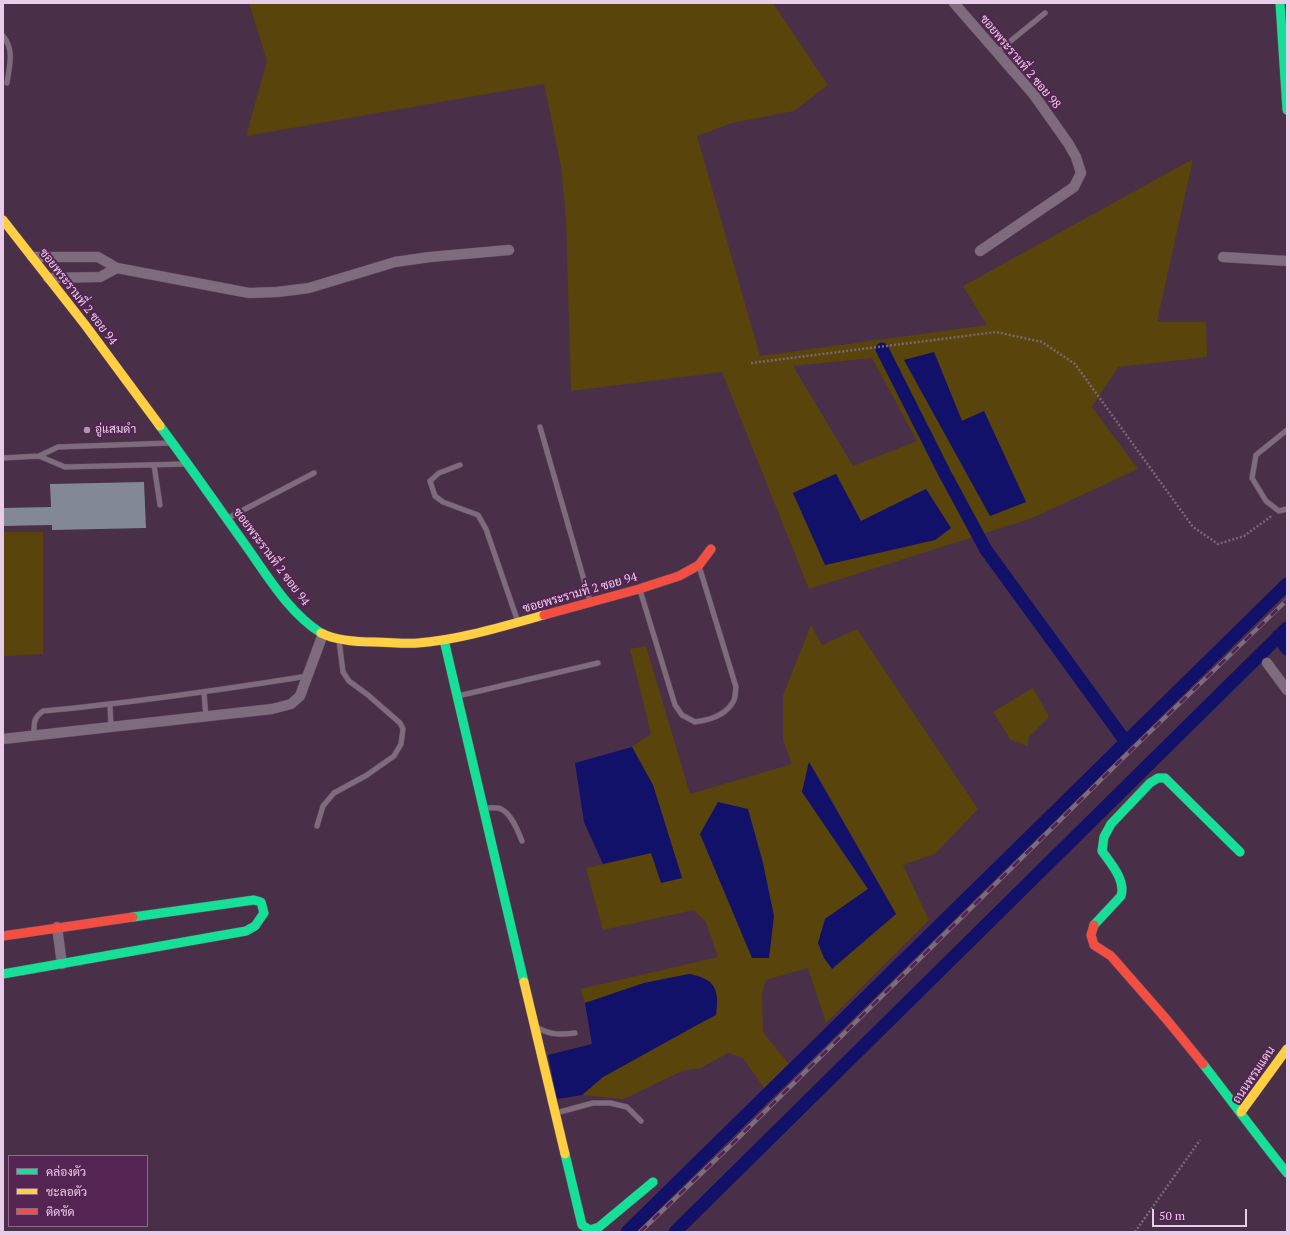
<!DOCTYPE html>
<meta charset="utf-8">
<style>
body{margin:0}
#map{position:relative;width:1290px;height:1235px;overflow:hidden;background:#492f48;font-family:"PT Serif",Sarabun,serif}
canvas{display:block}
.frame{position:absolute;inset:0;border:4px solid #e9cce7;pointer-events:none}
.legend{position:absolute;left:8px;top:1155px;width:140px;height:72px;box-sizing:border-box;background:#542453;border:1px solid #90678e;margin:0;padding:5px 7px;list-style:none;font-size:12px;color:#e9cce7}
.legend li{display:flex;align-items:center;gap:8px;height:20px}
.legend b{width:20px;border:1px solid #90678e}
.scale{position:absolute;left:1152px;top:1209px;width:95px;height:18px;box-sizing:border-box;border:2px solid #e9cce7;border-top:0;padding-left:5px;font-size:12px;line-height:14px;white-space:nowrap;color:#e9cce7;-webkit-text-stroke:3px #542453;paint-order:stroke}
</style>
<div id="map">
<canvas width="1290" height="1235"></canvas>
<div class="frame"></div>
<ul class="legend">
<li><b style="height:5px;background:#16e098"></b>คล่องตัว</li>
<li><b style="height:5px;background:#ffcf43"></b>ชะลอตัว</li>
<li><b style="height:5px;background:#f24e42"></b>ติดขัด</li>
</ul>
<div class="scale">50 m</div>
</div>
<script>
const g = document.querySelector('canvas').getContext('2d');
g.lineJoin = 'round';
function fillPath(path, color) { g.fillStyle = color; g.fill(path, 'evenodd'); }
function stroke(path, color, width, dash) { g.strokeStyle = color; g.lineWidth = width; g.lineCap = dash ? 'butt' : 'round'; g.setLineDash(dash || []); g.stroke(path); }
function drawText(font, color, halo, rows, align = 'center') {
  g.font = font + ' "PT Serif",Sarabun,serif'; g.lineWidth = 4; g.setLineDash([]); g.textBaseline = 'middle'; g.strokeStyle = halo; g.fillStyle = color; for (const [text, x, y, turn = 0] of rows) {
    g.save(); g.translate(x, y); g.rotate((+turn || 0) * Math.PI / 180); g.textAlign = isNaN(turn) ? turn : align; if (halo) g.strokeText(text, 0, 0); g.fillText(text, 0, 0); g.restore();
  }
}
const green = new Path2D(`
 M249,3H773L828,85L794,111L732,123L697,136L760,356L987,325L963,286L1193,159L1157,322H1206L1207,357L1118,367L1092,407L1138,469L1030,519L809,589L722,372L571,391L566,220L561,166L544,84L246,136L267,61ZM934,352L962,421L984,411L1026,502L990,516ZM872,358L917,441L853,466L793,366ZM835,474L861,522L926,489L951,528L935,540L826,565L793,493Z
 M43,532V654L3,656V532Z
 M811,625L822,645L857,629L978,809L935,854L903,865L929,920L826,1023L808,968L766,980L762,993L763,1032L789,1064L764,1088L743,1058L728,1053L701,1068L682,1071L624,1099L582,1095L603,1077L697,1025L716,1015L689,974L644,983L585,1003L580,989L718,957L706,922L694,910L603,930L586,868L652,853L682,878L653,785L632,747L651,734L630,649L646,646L690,794L792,764L783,740V695ZM809,762L822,783L896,914L825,919L868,889L802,792Z
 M1033,688L1049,717L1028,738V746L1011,740L993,712Z`);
const water = new Path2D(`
 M934,352L962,421L984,411L1026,502L990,516L904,360Z
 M836,474L861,521L926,489L951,528L935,540L825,565L793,493Z
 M632,747L653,785L682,878L661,883L651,853L603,864L584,822L575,763Z
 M809,762L896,914L832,969L824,958L818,943L825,919L868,889L802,792Z
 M718,802L748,809L763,863L774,916L769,958H752L700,834Z
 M689,974C694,975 700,976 705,979C719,985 718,1002 716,1015L697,1025L603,1077L582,1095L557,1099L548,1055L592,1044L585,1003L644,983Z`);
const canal = new Path2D(`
 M882,349L944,472L986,550L1126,742
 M1278,636L1287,649
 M627,1232L1287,584
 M675,1232L1287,628`);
const building = new Path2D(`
 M144,482L146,528L52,530V525L3,526V508L51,507L50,484Z`);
const path = new Path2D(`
 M751,363L996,332L1042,342L1075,364L1193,527L1218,544L1244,536L1273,515
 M1135,1232L1200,1140`);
const lane = new Path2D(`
 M3,36C15,50 9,67 7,83
 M997,52L1045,13
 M540,427L590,601
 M1287,430L1256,455L1252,478L1266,501L1279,511L1287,509
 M39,456L65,467L185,464
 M3,458L39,456L58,447L170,443
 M154,465L160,505
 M460,465L439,473L430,481L435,496L443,502L478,515L486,529L518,622
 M228,518L314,473
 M640,590L675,705L682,715L695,722C709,720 725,716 733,702C736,698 735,691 736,687L699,566
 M204,693L206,717
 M458,696L598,663
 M110,705L111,727
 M34,735C34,724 33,718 43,711C132,703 220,690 308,676
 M485,808C489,808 497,807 501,809C511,813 518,831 522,841
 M317,826L323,806L334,793L367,775L394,756L401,744L403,729L400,723L368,695L349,681L343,672L339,640
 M538,1028C551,1035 561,1035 575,1033
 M556,1113L593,1103H610L627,1107L641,1121`);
const street = new Path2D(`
 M954,3L1034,95L1068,143L1076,157L1081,173L1074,187L980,251
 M32,257H98L117,268L249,293L277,292L309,288L395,262L430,257L509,250
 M1223,257L1287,261
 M48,278L100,277L117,268
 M1267,663L1287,690
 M3,739L272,709L291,704L300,696L323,634
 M57,927L62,964`);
const fast = new Path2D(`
 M1280,3L1287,110
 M160,426C189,465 216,504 244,543C267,575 288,612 321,633
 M444,640L524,982
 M1094,925L1121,896C1126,880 1111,864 1102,851L1104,837L1111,824L1150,783L1158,778H1165L1240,852
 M3,974L246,931L255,926L264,913L261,902L254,900L133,917
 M1203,1064C1231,1100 1258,1137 1287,1173
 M565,1154L582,1225L590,1230L599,1227L653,1182`);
const slow = new Path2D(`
 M3,220L86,326L160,426
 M321,633C337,641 358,642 375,642C389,642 404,644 418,643C459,640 504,626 544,615
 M524,982L565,1154
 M1241,1112L1287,1049`);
const jam = new Path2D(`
 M544,615L639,589L679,576L699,565L711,549
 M1094,925L1091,935L1094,945L1111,956L1167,1020L1203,1064
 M3,936L133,917`);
const rail = new Path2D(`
 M640,1232L732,1144L1127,754L1287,600`);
const markers = [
 [87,430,4,"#b195af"]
];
const streetNames = [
 ["ซอยพระรามที่ 2 ซอย 98",1020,62,50],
 ["ซอยพระรามที่ 2 ซอย 94",78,297,52],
 ["ซอยพระรามที่ 2 ซอย 94",271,557,53],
 ["ซอยพระรามที่ 2 ซอย 94",580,593,-16],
 ["ถนนพรมแดน",1254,1075,-56]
];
const poiNames = [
 ["อู่แสมดำ",95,430]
];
fillPath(green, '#59440b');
fillPath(water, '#111169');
stroke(canal, '#111169', 13);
fillPath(building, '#828896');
stroke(lane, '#624b60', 6);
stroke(street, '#624b60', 11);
stroke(fast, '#624b60', 10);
stroke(slow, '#624b60', 10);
stroke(jam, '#624b60', 10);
stroke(path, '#796778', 2.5, [2, 2]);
stroke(lane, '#7f6b7e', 5);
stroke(street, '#7f6b7e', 10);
stroke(fast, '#16e098', 9);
stroke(slow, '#ffcf43', 9);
stroke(jam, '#f24e42', 9);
stroke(rail, '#7f6b7e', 4.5);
stroke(rail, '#542453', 3, [9]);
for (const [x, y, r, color] of markers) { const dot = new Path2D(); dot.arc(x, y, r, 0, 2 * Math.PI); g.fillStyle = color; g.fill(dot); stroke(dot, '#542453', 1.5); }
drawText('12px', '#e9cce7', '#542453', streetNames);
drawText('12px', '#e9cce7', '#542453', poiNames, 'left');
</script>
